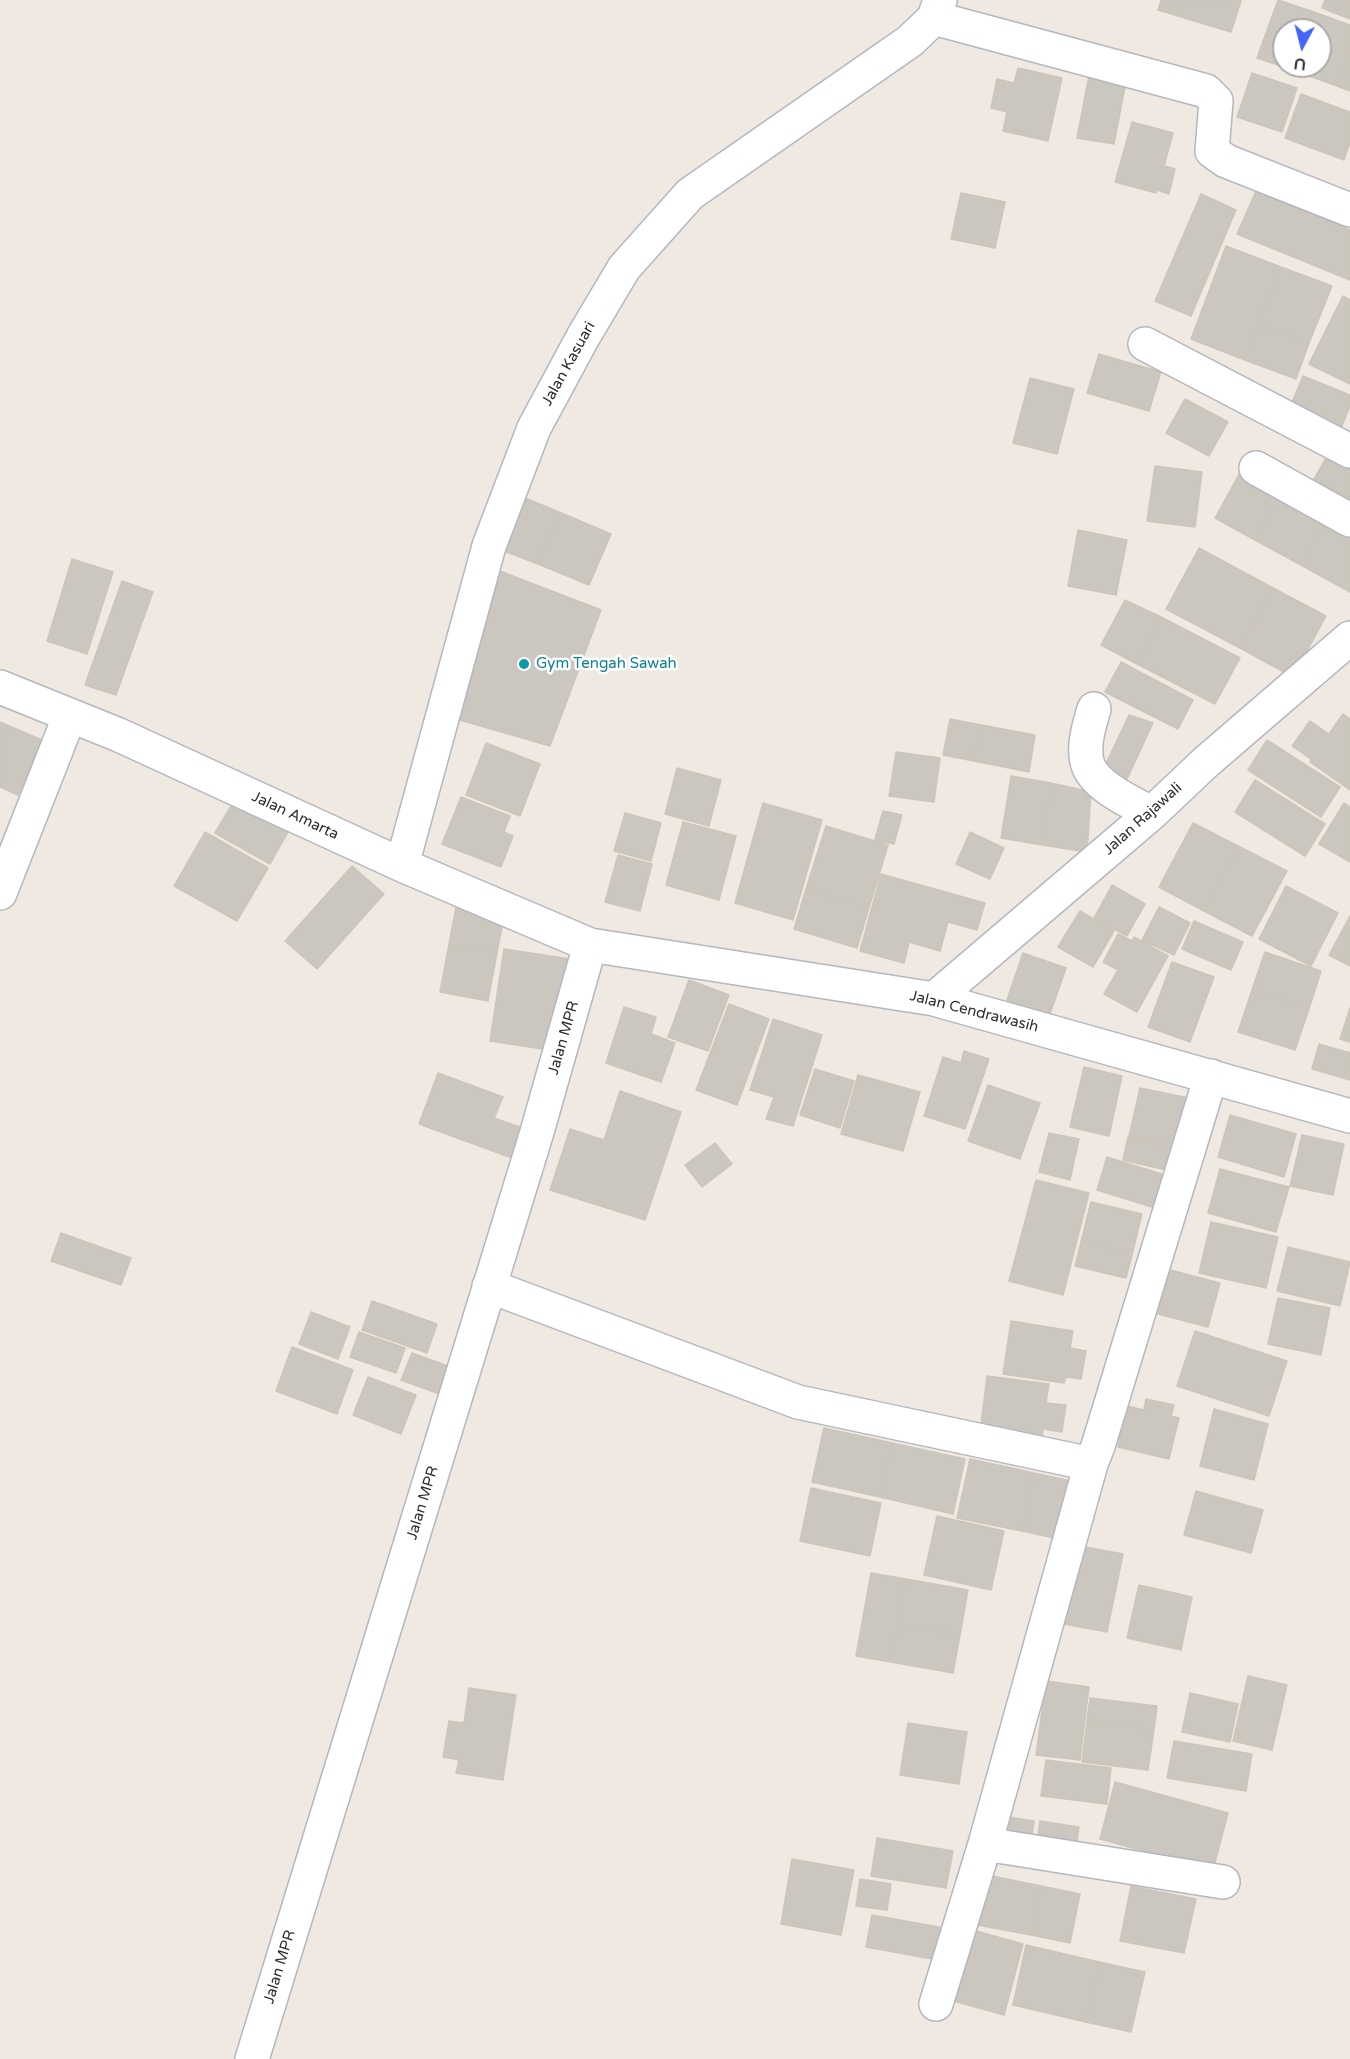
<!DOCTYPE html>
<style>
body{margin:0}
#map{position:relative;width:1350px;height:2059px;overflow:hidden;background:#efe9e1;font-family:"Varela Round",sans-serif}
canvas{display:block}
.north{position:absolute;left:1272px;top:18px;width:60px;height:60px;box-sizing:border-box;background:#fff;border:2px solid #ababab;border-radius:50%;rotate:187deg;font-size:16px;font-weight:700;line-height:24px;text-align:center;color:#2e2e2e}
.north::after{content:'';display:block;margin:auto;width:21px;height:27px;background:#4264fb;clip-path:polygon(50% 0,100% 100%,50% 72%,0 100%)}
</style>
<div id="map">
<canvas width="1350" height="2059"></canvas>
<div class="north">U</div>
</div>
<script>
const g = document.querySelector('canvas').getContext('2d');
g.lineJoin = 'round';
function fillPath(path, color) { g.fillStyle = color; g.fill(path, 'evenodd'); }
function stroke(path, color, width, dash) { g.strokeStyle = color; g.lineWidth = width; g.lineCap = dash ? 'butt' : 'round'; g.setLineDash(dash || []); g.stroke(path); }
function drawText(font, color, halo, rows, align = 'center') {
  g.font = font + ' "Varela Round",sans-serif'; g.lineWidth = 5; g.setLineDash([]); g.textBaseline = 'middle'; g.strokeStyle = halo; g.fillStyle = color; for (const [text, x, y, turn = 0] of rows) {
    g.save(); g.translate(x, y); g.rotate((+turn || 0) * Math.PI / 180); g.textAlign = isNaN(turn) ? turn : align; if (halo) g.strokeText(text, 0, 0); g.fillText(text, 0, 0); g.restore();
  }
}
const building = new Path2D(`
 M1161,0H1236L1241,1L1231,32L1158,10Z
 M1278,0L1314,12L1308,30H1284V66H1294L1293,70L1257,58Z
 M1325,0H1350V19L1322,8Z
 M1314,12L1350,25V50L1337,86L1293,70L1294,66H1320V30H1308Z
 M1350,50V91L1337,86Z
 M1018,68L1062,78L1048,141L1003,131L1007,112L991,108L997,79L1014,83Z
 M1090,70L1127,76L1114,144L1077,138Z
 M1252,73L1297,88L1282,132L1237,117Z
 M1301,94L1350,112V142L1344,160L1285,138Z
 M1132,122L1173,133L1164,166L1175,169L1169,194L1157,190L1156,193L1115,182Z
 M1256,191L1350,230V280L1237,234Z
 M961,193L1005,202L995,248L951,239Z
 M1201,194L1236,210L1191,316L1155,301Z
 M1226,246L1281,267L1245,360L1191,339Z
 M1281,267L1332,286L1309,343L1259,324Z
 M1343,296L1350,300V384L1309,364Z
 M1259,324L1309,343L1296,379L1245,360Z
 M1099,354L1161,372L1149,411L1087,393Z
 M1303,376L1350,395V406L1339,433L1288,412Z
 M1030,378L1074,389L1057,454L1013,443Z
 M1185,399L1228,422L1209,456L1166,433Z
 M1331,449L1350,460V499L1314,479Z
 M1155,466L1202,472L1195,527L1147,521Z
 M1242,469L1282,491L1255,540L1215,518Z
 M1282,491L1328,516L1301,565L1255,540Z
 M525,498L559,512L538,564L504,551Z
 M559,512L611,534L589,585L538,564Z
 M1328,516L1350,528V592L1301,565Z
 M1078,530L1127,540L1116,595L1068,586Z
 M1199,548L1273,588L1240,648L1166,609Z
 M72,559L113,572L87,654L47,641Z
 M492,568L601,610L550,746L453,718Z
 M122,581L153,592L116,695L85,685Z
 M1273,588L1326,616L1293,677L1240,648Z
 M1125,600L1161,617L1137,664L1101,645Z
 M1161,617L1240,658L1215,704L1137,664Z
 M1121,662L1193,700L1178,729L1105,692Z
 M1343,714L1350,719V790L1310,762L1311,759L1292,746L1310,721L1329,734Z
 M1129,715L1153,723L1127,779L1104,768Z
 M950,719L981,725L974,761L943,755Z
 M0,722L42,740L18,795L0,787Z
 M981,725L1035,735L1029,772L974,761Z
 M1267,740L1340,787L1321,817L1248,770Z
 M486,743L540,764L520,816L466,795Z
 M896,752L940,758L934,802L889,796Z
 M677,768L721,780L709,826L665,814Z
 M1011,776L1051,783L1042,845L1001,838Z
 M1255,780L1325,824L1305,856L1235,812Z
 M1051,783L1091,792L1087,852L1042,845Z
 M238,794L292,825L270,864L215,833Z
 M461,797L510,816L504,832L513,836L501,867L442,844Z
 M763,803L822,820L793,920L735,903Z
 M1344,803L1350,807V862L1319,844Z
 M883,811L902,815L894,844L875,840Z
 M625,813L661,823L651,861L614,851Z
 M683,822L736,836L719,900L666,885Z
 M1193,823L1238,846L1204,911L1159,887Z
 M826,826L888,845L869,908L806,889Z
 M205,832L268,868L237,921L174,886Z
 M970,832L1004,848L990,879L956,864Z
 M1238,846L1287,871L1252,936L1204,911Z
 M618,855L652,864L640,911L605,902Z
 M352,866L384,894L317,969L285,941Z
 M881,874L985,903L977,930L948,922L940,951L909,942L904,963L860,951Z
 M1112,885L1145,904L1127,936L1094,918Z
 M1286,886L1338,913L1311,966L1259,939Z
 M806,889L869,908L857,948L794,929Z
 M457,902L505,911L497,953L449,944Z
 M1159,907L1190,923L1174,955L1142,940Z
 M1080,911L1114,931L1093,967L1058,947Z
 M1350,916V966L1329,955Z
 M1194,921L1243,942L1231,970L1182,949Z
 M1118,934L1132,941L1134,937L1168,956L1137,1012L1104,994L1118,970L1103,962Z
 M449,944L497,953L488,1001L440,992Z
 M504,949L570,959L556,1051L490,1041Z
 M1265,952L1321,971L1309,1009L1252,990Z
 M1023,953L1066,968L1050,1014L1041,1011L1038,1021L1016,1014L1019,1004L1007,1000Z
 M1172,962L1214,977L1190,1042L1148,1027Z
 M689,980L729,995L708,1051L668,1037Z
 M1252,990L1309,1009L1295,1050L1238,1032Z
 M729,1004L769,1019L737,1105L696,1090Z
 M624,1007L656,1017L651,1034L675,1043L661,1082L606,1063Z
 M1350,1008V1042L1340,1039Z
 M773,1019L822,1035L793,1126L766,1119L774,1097L750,1090Z
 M1319,1044L1350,1053V1080L1312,1069Z
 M964,1051L989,1059L965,1129L924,1116L943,1057L961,1063Z
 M1084,1067L1122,1076L1109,1136L1070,1127Z
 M815,1069L854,1081L840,1128L800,1115Z
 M438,1073L503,1097L494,1118L523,1128L512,1158L419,1124Z
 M858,1075L920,1092L903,1151L841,1134Z
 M988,1085L1040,1103L1020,1159L968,1141Z
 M1140,1088L1193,1099L1182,1148L1129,1136Z
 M620,1091L681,1112L645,1220L550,1190L570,1129L604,1140Z
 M1230,1115L1296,1134L1284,1177L1218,1157Z
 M1049,1133L1079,1139L1070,1180L1039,1172Z
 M1302,1135L1344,1144L1333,1195L1290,1186Z
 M1128,1137L1171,1147L1166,1170L1123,1160Z
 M715,1143L732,1164L702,1187L685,1165Z
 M1107,1157L1165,1175L1155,1208L1097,1190Z
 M1220,1169L1289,1187L1276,1232L1208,1213Z
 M1036,1180L1089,1193L1063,1295L1009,1281Z
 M1091,1202L1142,1214L1132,1255L1081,1242Z
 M1211,1222L1278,1237L1266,1288L1199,1273Z
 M61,1233L131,1258L121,1285L51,1261Z
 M1081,1242L1132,1255L1126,1278L1075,1266Z
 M1288,1247L1350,1262L1340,1306L1277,1291Z
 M1170,1270L1220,1283L1208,1327L1158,1314Z
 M1278,1298L1330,1308L1321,1355L1268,1344Z
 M372,1301L437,1324L427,1353L362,1330Z
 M311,1312L350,1327L338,1359L299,1344Z
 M1011,1321L1073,1331L1070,1348L1086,1351L1081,1379L1066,1377L1064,1383L1003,1374Z
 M1195,1331L1287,1361L1269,1416L1177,1386Z
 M359,1332L405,1348L396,1373L350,1357Z
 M292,1347L353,1370L337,1414L276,1391Z
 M412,1353L456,1369L445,1396L401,1380Z
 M987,1376L1049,1384L1046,1403L1066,1405L1062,1432L1043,1429L1042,1441L980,1434Z
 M368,1377L416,1395L401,1434L353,1415Z
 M1146,1399L1174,1405L1171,1416L1179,1418L1169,1459L1118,1447L1127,1406L1144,1410Z
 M1214,1409L1268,1424L1254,1480L1200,1466Z
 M824,1428L892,1443L880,1497L812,1482Z
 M892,1443L965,1459L953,1514L880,1497Z
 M970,1459L1034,1473L1022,1531L957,1518Z
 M1034,1473L1071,1481L1059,1539L1022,1531Z
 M811,1488L881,1503L870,1556L800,1541Z
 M1196,1491L1263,1510L1251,1553L1184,1535Z
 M937,1516L1004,1531L991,1590L924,1575Z
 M1080,1546L1123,1554L1107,1632L1064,1624Z
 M871,1573L906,1579L891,1662L856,1656Z
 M906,1579L968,1590L960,1635L898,1624Z
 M1139,1585L1192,1597L1181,1650L1127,1638Z
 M898,1624L960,1635L953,1673L891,1662Z
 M1248,1676L1287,1685L1272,1750L1233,1741Z
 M1046,1681L1089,1687L1080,1760L1036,1755Z
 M469,1688L516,1695L503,1780L456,1773L459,1760L443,1757L449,1721L464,1723Z
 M1190,1693L1238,1704L1230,1742L1182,1732Z
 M1090,1698L1157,1706L1154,1730L1087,1721Z
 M1087,1721L1154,1730L1148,1770L1082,1762Z
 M908,1723L967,1732L959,1784L900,1775Z
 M1174,1741L1252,1754L1246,1791L1167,1778Z
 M1046,1760L1111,1768L1107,1804L1041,1796Z
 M1115,1782L1228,1813L1213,1870L1100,1839Z
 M995,1815L1034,1821L1030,1849L991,1842Z
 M1040,1821L1079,1827L1075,1855L1036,1849Z
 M877,1838L953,1851L946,1888L871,1876Z
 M792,1859L854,1870L841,1935L781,1924Z
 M987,1875L1041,1886L1031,1935L977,1925Z
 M860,1879L891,1884L887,1910L856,1906Z
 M1041,1886L1080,1894L1070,1943L1031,1935Z
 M1131,1886L1196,1899L1184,1953L1120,1941Z
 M872,1915L944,1928L938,1960L866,1947Z
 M969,1929L1023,1944L1004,2015L950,2000Z
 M1026,1945L1099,1962L1086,2022L1013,2005Z
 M1099,1962L1145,1972L1131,2032L1086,2022Z`);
const street = new Path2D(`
 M934,18L1206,91L1216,101L1212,151L1226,161L1350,210
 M1145,344L1350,451
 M1256,468L1350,520
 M0,687L119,735L402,865L590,945L934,999L1350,1116
 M1094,709C1089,726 1082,748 1088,765C1095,786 1133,804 1152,813
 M402,865L489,546L534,428L583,337L624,268L690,194L910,41L934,18L940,0
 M0,893L70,715
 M934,999L1152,813L1206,762L1350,638
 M489,1286L798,1402L1091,1464
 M985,1844L1223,1882
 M936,2004L985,1844L1091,1464L1098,1446L1211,1076
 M252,2059L537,1132L590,945`);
const markers = [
 [524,664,6,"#0f9aa8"]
];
const streetNames = [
 ["Jalan Kasuari",569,364,-61],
 ["Jalan Amarta",295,816,25],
 ["Jalan Rajawali",1143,819,-42],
 ["Jalan Cendrawasih",974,1012,14],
 ["Jalan MPR",564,1038,-74],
 ["Jalan MPR",423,1503,-73],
 ["Jalan MPR",280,1967,-73]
];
const cultureNames = [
 ["Gym Tengah Sawah",536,664]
];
fillPath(building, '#cbc7bf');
stroke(building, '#cbc5ba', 1.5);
stroke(street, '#b4b7c1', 36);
stroke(street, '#fff', 33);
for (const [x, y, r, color] of markers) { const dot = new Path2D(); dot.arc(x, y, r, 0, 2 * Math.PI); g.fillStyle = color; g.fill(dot); stroke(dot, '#fff', 2); }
drawText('15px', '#2e2e2e', '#fff', streetNames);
drawText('15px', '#0d838f', '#fff', cultureNames, 'left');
</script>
